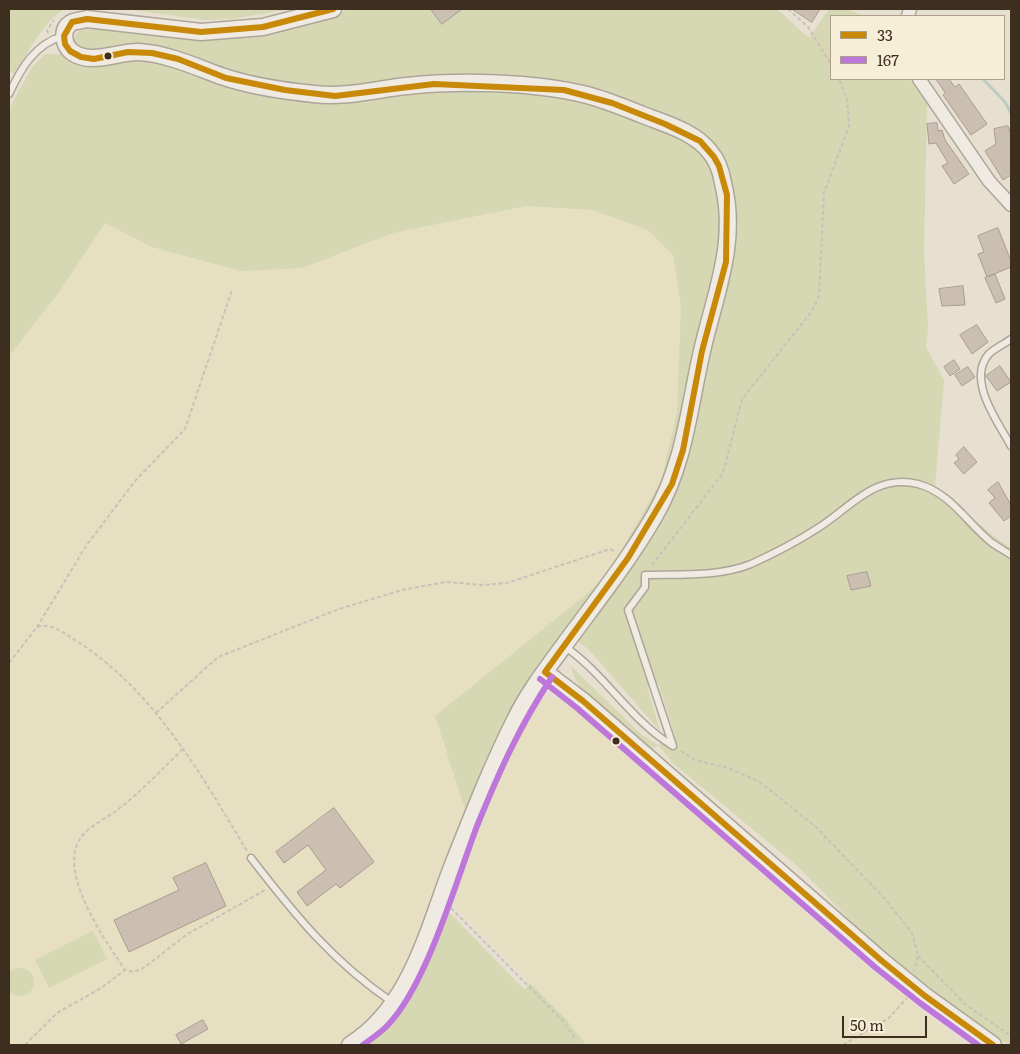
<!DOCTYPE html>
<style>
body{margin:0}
#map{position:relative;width:1020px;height:1054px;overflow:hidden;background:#e7e0d1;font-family:Literata,serif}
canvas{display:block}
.frame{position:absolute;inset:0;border:10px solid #3d2e20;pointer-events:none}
.legend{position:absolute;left:830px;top:15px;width:175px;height:65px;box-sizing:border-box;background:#f7eed8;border:1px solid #ada18e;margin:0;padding:6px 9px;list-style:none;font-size:15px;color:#3d2e20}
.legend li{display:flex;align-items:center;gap:10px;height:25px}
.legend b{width:25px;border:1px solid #ada18e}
.scale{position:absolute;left:842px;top:1016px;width:85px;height:22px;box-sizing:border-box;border:2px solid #3d2e20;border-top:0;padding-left:6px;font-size:15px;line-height:18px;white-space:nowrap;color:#3d2e20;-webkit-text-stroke:4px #f7eed8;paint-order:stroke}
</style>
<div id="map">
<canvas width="1020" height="1054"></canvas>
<div class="frame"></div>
<ul class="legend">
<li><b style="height:6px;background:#c88808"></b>33</li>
<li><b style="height:6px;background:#bd76da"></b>167</li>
</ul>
<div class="scale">50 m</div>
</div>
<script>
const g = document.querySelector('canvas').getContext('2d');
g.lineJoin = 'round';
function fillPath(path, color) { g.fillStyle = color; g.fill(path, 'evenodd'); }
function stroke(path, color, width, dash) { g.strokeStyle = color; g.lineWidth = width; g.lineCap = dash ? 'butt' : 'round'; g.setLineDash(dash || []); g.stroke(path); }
const farmland = new Path2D(`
 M527,206L592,210L648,230L673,255L681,305L677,412L661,481L605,579L435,716L466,812L400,984L356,1037L337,1045H9V356L57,295L105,223L152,247L302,268L393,233Z
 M544,698H559L579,708L639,760L705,823L835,940L964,1045H586L567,1020L446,897L480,812L517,735L532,706Z`);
const green = new Path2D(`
 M9,9H66C46,16 26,57 14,74L9,70Z
 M125,9H291L232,19L205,20Z
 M350,9H777L809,38L829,9H848L862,16H831V79H909L927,101L924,253L928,328L926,347L944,380L935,486C961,506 984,531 1011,548V1045L989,1035L892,963L797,866L674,764L658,745L647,753C625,733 576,696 571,666L642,735L658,745L675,735L658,683L647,686L660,731L589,650L564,630L500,730L466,812L435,716L605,579L661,481L677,412L681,305L673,255L648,230L592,210L527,206L393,233L302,268L241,271L152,247L105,223L57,295L9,356V109L31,69L45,54H60L80,30L118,27L244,35L297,28Z
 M443,906L525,990L530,983L567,1020L586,1045H358L364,1042Z
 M93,931L107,959L49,988L35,960Z
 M6 982a14 14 0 1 1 28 0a14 14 0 1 1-28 0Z`);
const stream = new Path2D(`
 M983,79L1005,102L1011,113`);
const building = new Path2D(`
 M431,9H462L442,24Z
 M792,9H820L812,22Z
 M936,79H949L955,87L959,84L987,124L971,135L943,95L945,93Z
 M937,123L938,131L942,130L945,140L969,174L954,184L942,166L948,163L936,143L929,144L927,124Z
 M1008,126L1011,135V175L1003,180L985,151L996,144L994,129Z
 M998,228L1011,261V267L987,277L978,254L984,252L978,236Z
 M995,274L1005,299L996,303L985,278Z
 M963,286L965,305L942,306L939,289Z
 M977,325L988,342L972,354L960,335Z
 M954,360L960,369L950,376L944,367Z
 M1000,366L1011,382L997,391L986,376Z
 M968,367L975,377L962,386L955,375Z
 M964,447L977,462L964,474L954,463L959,459L956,455Z
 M998,482L1011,505V516L1004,521L989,503L995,498L988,490Z
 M867,572L871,586L851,590L847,576Z
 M334,808L374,862L340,888L336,884L307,906L297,892L326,870L308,845L284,863L276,852Z
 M206,863L226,906L129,952L114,920L179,890L173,878Z
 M203,1020L208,1029L181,1044L176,1035Z`);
const path = new Path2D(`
 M788,9L808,27L831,64
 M48,33L47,30L54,20
 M652,565L723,473L742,399L812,311L819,296L824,193L849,126L847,99L839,79
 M37,627C52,623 62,632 75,640C154,690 200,773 247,851
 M9,663L37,627L86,546L111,513L135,481L185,429L232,290
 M156,713L218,657L339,609L402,590L446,582L483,585L507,583L610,549L615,552
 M183,749C161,770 140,793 116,811C105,819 91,825 82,836C55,870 105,940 125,970L134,972L145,967L186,935L265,890
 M681,751L695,760L728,768L760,782L816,827L886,900L912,933L918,956L914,971
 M451,908L563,1021L575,1038
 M918,956L966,1005L1011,1036
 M25,1045L57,1013L101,988L125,970
 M843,1045L889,1018L907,998`);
const service = new Path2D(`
 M9,94C21,68 35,44 63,36
 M1011,339C1005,344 993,349 988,355C967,381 998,422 1011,446
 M564,646C605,674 630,720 673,746
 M673,746L628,610L645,587V575C680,574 719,577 751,564C773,554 798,541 818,528C850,508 875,473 918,484C951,493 967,523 992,543C998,547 1005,551 1011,555
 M251,858C295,915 332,961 392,1002`);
const minor = new Path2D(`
 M908,16L910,9
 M919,79L989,181L1011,205`);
const tertiary = new Path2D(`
 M333,9L263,27L201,32L87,19C84,20 73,21 71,23C60,30 64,46 72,52C91,66 119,51 139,52C168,54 194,66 221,76C250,86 284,91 314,94C346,98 376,89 407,86C460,80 535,82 587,95C606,100 625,108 643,115C666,124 695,132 710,152C718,161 721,171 723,183C738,242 715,294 702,351C689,407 685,463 655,515C628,562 594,604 562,648C545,671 527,695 515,720C492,766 473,814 454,862C429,925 412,1007 350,1045
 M545,672L583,701L882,961L925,996L993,1045`);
const bus1 = new Path2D(`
 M333,9L263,27L201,32L87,19L72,22L64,36L65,44L70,51L81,57L94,59L128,52L152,53L178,59L226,78L285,90L335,96L434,84L564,90L612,103L665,124L700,141L714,157L719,166L727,195L726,262L702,351L683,450L672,484L628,558L545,672
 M545,672L583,701L882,961L925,996L993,1045`);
const bus2 = new Path2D(`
 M540,679L577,708L876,968L920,1003L978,1045
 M363,1045C371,1039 380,1033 387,1026C427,985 456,881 477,826C499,772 520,725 552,677`);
const markers = [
 [108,56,4.5,"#3d2e20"],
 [616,741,4.5,"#3d2e20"]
];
fillPath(farmland, '#e6dfc2');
fillPath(green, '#d6d7b3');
stroke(stream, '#bcccc2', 3);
fillPath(building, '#cbbfb2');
stroke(building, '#a89c90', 1);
stroke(service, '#ada599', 9);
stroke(minor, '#ada599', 15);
stroke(tertiary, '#ada599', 19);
stroke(path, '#c8c2b9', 2, [4, 2.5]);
stroke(service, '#efebe3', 6);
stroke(minor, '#efebe3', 12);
stroke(tertiary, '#efebe3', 16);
stroke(bus1, '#c88808', 6);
stroke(bus2, '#bd76da', 6);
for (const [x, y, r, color] of markers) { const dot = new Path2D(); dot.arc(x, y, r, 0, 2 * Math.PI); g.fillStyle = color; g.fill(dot); stroke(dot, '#f7eed8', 2); }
</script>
